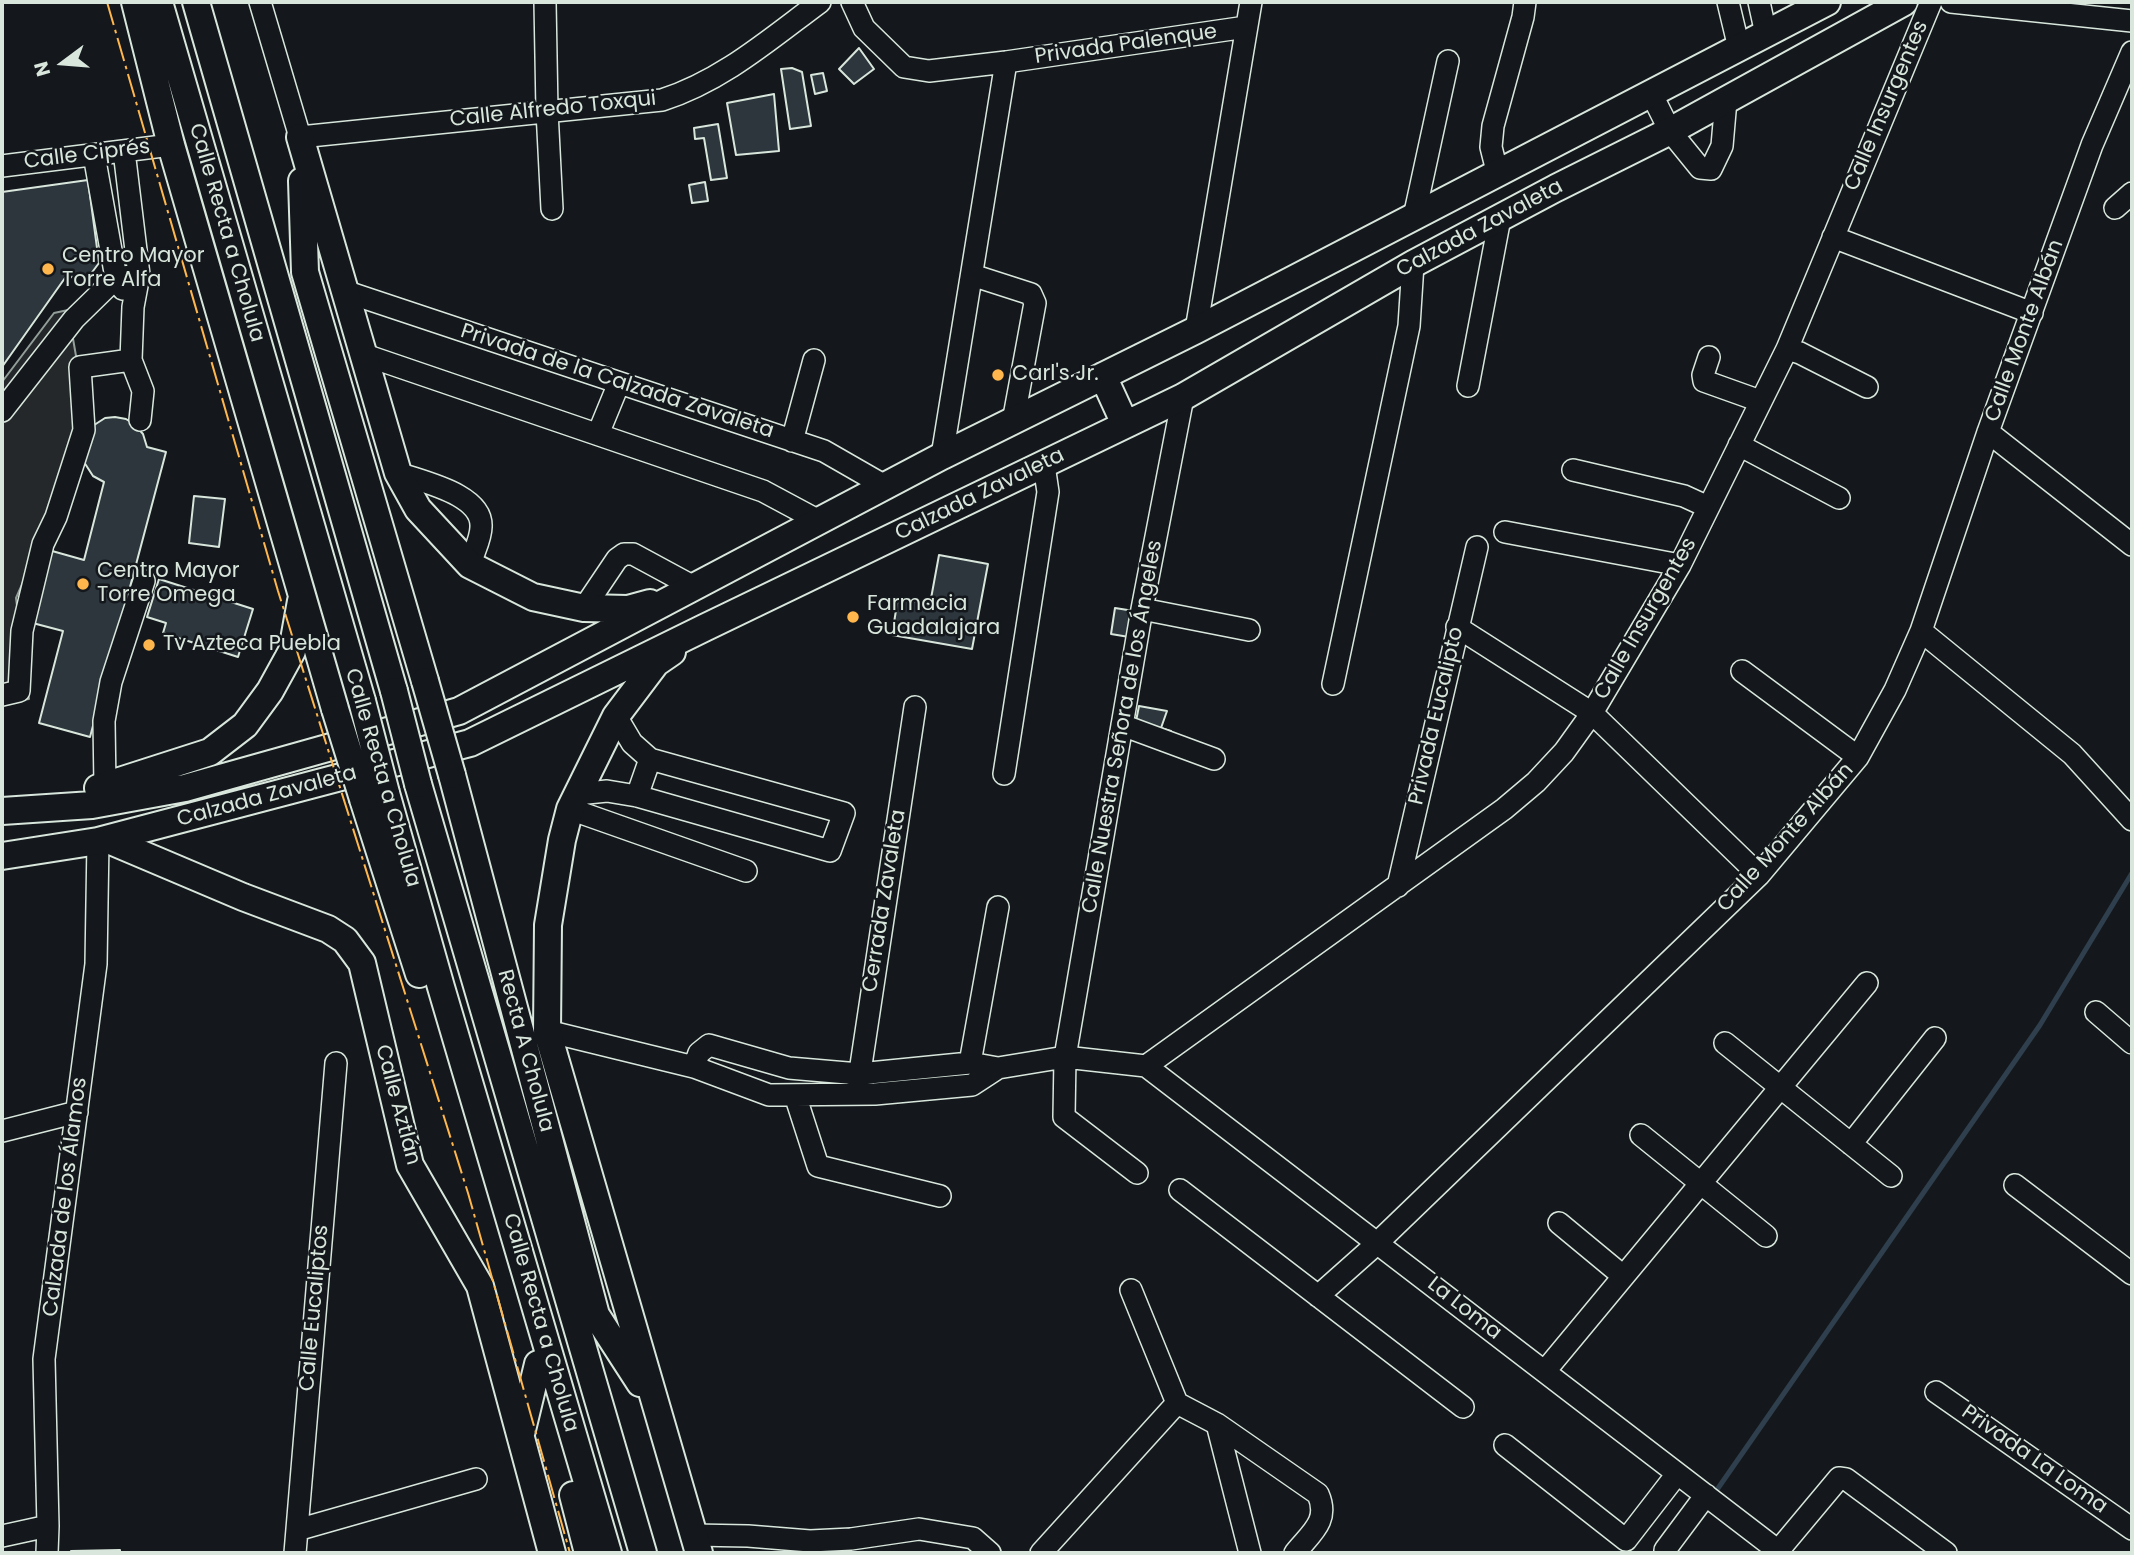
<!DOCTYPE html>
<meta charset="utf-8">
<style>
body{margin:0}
#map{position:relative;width:2134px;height:1555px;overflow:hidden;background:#14181c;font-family:Poppins,sans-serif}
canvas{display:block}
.frame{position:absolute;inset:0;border:4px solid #d8e6dc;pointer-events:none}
.north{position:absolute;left:28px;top:28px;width:70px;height:70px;-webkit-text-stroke:5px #14181c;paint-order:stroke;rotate:254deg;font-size:19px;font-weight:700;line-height:28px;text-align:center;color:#d8e6dc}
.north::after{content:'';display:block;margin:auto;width:24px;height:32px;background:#d8e6dc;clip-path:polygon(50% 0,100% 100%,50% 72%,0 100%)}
</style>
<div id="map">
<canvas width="2134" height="1555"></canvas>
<div class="frame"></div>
<div class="north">N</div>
</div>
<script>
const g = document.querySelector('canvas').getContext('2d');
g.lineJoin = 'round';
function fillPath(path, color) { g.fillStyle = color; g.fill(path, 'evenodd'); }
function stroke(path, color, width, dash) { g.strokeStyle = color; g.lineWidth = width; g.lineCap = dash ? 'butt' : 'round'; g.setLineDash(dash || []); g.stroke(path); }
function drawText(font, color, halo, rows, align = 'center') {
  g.font = font + ' Poppins,sans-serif'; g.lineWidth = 5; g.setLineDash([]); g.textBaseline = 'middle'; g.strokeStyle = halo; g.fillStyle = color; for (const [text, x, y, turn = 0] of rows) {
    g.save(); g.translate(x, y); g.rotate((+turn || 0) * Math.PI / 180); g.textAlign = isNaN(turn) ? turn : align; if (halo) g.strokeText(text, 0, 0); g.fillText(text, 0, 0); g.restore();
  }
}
const parking = new Path2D(`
 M68,310L87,419L58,503L16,598L29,699L2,703V382L54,313Z`);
const stream = new Path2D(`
 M1714,1494L2040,1025L2132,873`);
const building = new Path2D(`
 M859,48L874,69L854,84L839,69Z
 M792,68L802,72L811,126L790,129L781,69Z
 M823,73L827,91L815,94L811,75Z
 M774,94L779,151L736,155L727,103Z
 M718,124L727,178L711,180L704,138L695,139L694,128Z
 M88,180L99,263L90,275L65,278L2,367V192Z
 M705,182L708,201L692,203L689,185Z
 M115,417L126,419L135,425L143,434L147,447L166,452L90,737L39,723L63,631L25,621L45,549L84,560L104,482L93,476L82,459L88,429L105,418Z
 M194,496L225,499L219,547L189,543Z
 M939,555L988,564L972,649L892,635L898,598L930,604Z
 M159,579L253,609L238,657L163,633L166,623L147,617Z
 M1115,608L1134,611L1129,637L1111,634Z
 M1139,706L1167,711L1161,728L1171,731L1167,739L1135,726Z
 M120,1550V1553H71V1551Z`);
const minor = new Path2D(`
 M260,2L300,137L662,100C722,81 770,39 820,2
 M545,2L547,111L552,209
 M852,2L864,28L904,67L929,71L1006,62L1246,27
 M1728,2L1739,48
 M1759,2L1766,34
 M1951,2L2132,21
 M1651,93L1670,131L1700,168L1711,169L1722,146L1726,100
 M124,151L139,275L133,307L131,360L143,391L140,420
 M94,155L116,278L123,289
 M2,166L171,145
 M1498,175L1491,147L1493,126L1523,17L1525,2
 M2115,208L2132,193
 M1414,217L1448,61
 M1833,237L2032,313
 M972,275L1031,294L1035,303L1013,422
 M344,291L824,451L885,486
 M1196,330L1251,2
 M1787,349L1800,353L1867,387
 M362,354L763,491L819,521
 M1709,357L1703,375L1704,381L1760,401
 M1468,386L1500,218
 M2,411L74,319L116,278L139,275
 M1988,432L2132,545
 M598,434L619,383
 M792,441L814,360
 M1739,445L1839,498
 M942,456L1006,62
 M1573,470L1684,496L1708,507
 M398,473C422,482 483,494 481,527C481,539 473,553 470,565
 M1505,532L1680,565
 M584,608L617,559L624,554H633L694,587
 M1142,609L1249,630
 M1457,627L1592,713L1759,875
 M1921,631L2072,754L2132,820
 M1742,671L1858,757
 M1333,684L1409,326L1413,264
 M2,695L19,691L22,631L43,544L56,517L84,430L80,367L131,360
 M1122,725L1214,759
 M1004,774L1048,492L1044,465
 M105,787L104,721L111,682L144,581
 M577,794L607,791L637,796L830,851L844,813L650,759L632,743L616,716
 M637,796L650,759
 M570,809L746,871
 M1398,886L1477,547
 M2096,1012L2132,1043
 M547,1031L694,1067L769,1095L875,1094L972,1085L998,1068
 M1725,1043L1891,1176
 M970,1063L998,907
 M1146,1066L1504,809L1536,782L1564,752L1592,713L1680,565L1787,349L1931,2
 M694,1067L699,1053L709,1045L789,1068L859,1074L970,1063L998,1068L1065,1057L1146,1066L1781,1553
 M858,1085L915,707
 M795,1095L818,1166L940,1196
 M2,1131L77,1112
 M1641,1135L1766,1236
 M1851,1144L1935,1038
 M1137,1173L1064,1117L1065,1057L1142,609L1183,397
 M2015,1185L2132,1274
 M1180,1190L1463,1407
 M1559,1223L1623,1276
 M1131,1290L1177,1403
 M1318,1296L1372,1248L1759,875L1858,757L1895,690L1921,631L1988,432L2092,145L2132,52
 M1545,1371L1867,983
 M1936,1392L2132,1529
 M1177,1403L1217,1424L1318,1494C1330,1521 1311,1533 1295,1553
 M1217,1424L1250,1553
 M1505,1445L1626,1540L1677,1474
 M297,1530L476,1479
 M693,1535L748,1536L810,1541L851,1539L919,1529L973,1538L990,1553
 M2,1536L48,1526
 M1778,1551L1839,1478L1846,1479L1946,1553
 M47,1553L48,1526L44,1359L96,964L98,841
 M295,1553L336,1063
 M1041,1553L1177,1403
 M1665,1553V1550L1706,1495`);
const major = new Path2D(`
 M135,2L171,145L335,709
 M159,2L362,701
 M196,2L394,691
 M300,137L398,473L418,509L470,565L533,597L584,608L628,609L650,603
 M302,181L305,272L425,681
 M1103,376L1125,424
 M672,652L656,663L616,716L570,809L562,840L548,925L547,1031L699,1553
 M452,775L596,1315L640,1383
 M418,784L643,1553
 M98,788L210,752L245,725L270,691L292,651L301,601
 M386,793L441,987L608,1553
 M363,799L419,974
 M2,811L92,805L185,788L459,711L942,456L1196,330L1827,2
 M106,839L243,897L328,929L345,940L362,963L410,1165L480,1286L552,1553
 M2,856L98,841L470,743L704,628L1183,397L1413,264L1556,188L1670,131L1904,2
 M521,1434L538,1364
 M573,1495L588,1553`);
const majorBridge = new Path2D(`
 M425,681L452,775
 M394,691L418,784
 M362,701L386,793
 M335,709L363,799`);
const power = new Path2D(`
 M107,2L278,591L468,1193L570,1553`);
const markers = [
 [48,269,7,"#ffb74d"],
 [998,375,7,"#ffb74d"],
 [83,584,7,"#ffb74d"],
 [853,617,7,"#ffb74d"],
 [149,645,7,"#ffb74d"]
];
const streetNames = [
 ["Privada Palenque",1126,45,-8],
 ["Calle Insurgentes",1887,106,-67],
 ["Calle Alfredo Toxqui",553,110,-6],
 ["Calle Ciprés",87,155,-7],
 ["Calzada Zavaleta",1480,229,-28],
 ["Calle Recta a Cholula",226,233,74],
 ["Calle Monte Albán",2025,331,-70],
 ["Privada de la Calzada Zavaleta",617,382,18],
 ["Calzada Zavaleta",980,495,-26],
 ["Calle Insurgentes",1646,619,-60],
 ["Privada Eucalipto",1437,716,-77],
 ["Calle Nuestra Señora de los Ángeles",1123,727,-80],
 ["Calle Recta a Cholula",382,778,74],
 ["Calzada Zavaleta",267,797,-15],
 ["Calle Monte Albán",1786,838,-48],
 ["Cerrada Zavaleta",885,901,-81],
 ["Recta A Cholula",525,1051,75],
 ["Calle Aztlán",397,1105,75],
 ["Calzada de los Álamos",66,1197,-83],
 ["Calle Eucaliptos",315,1308,-85],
 ["La Loma",1464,1309,38],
 ["Calle Recta a Cholula",540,1323,74],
 ["Privada La Loma",2034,1460,35]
];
const poiNames = [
 ["Centro Mayor",62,257],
 ["Torre Alfa",62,281],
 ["Carl's Jr.",1012,375],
 ["Centro Mayor",97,572],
 ["Torre Omega",97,596],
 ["Farmacia",867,605],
 ["Guadalajara",867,629],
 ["Tv Azteca Puebla",163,645]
];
fillPath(parking, '#24282b');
stroke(parking, '#939e99', 2);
stroke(stream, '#2f3f4d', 5);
fillPath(building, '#2c363c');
stroke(building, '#d8e6dc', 2);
stroke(minor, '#d8e6dc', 24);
stroke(major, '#d8e6dc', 30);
stroke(minor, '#14181c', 21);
stroke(major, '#14181c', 26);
stroke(majorBridge, '#d8e6dc', 30, []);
stroke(majorBridge, '#14181c', 26);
stroke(power, '#ffb74d', 2, [24, 5, 3.5, 5]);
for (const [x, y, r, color] of markers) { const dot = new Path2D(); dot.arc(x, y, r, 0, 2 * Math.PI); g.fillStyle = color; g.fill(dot); stroke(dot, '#14181c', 2.5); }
drawText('21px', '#d8e6dc', '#14181c', streetNames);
drawText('21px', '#d8e6dc', '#14181c', poiNames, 'left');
</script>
